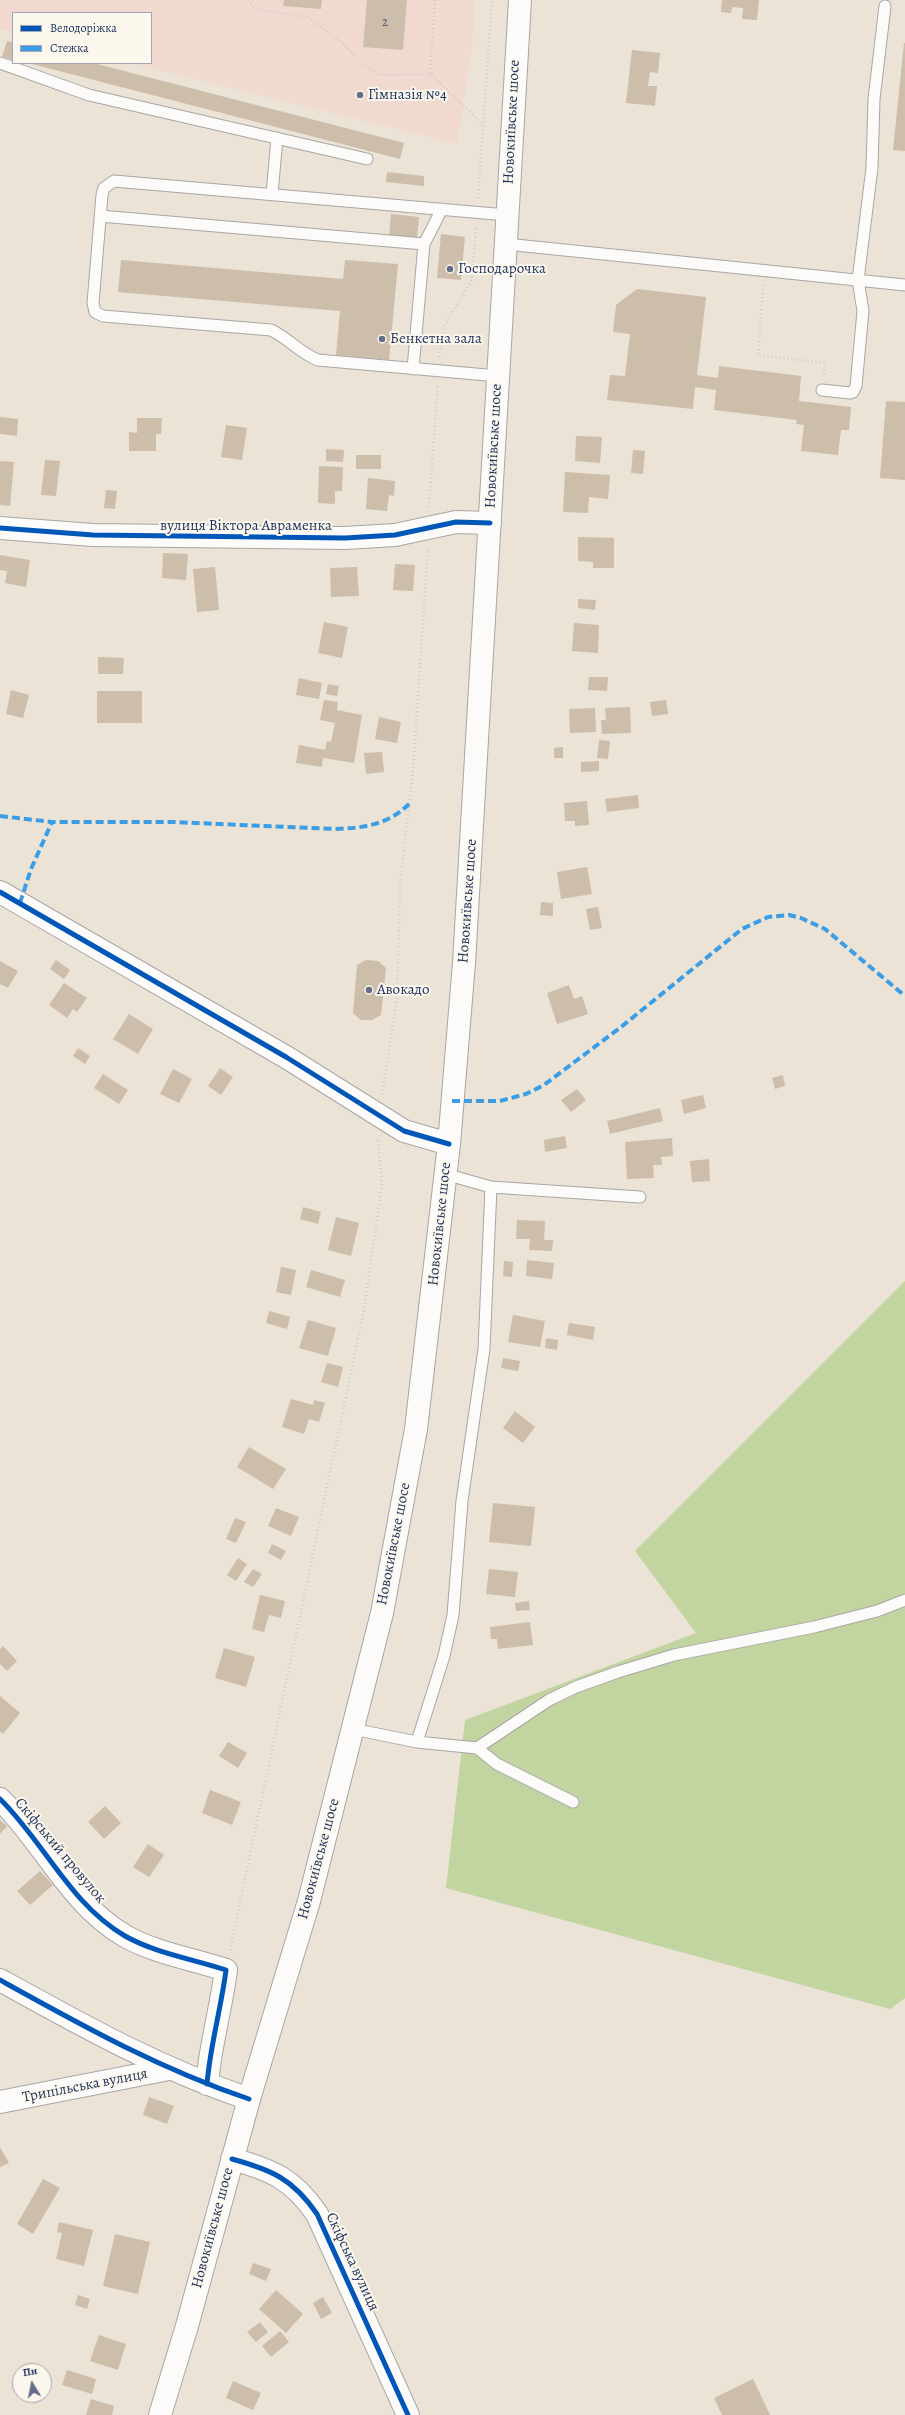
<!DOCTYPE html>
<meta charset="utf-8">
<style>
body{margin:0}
#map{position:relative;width:905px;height:2415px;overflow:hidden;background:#ebe3d6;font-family:Alegreya,serif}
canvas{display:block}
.legend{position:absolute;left:12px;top:12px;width:140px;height:52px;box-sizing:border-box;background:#fbf7ec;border:1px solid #a1a7b3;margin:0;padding:5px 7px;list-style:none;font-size:12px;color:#1b2f5e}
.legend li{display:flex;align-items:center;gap:8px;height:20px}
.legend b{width:20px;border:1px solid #a1a7b3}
.north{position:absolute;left:12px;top:2363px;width:40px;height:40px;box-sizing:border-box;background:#fbf7ec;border:1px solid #a1a7b3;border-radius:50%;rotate:350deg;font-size:11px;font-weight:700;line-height:16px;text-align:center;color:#1b2f5e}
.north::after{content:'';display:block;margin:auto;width:14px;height:18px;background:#646e88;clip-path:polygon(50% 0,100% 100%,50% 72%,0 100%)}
</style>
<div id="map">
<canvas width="905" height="2415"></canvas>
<ul class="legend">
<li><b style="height:5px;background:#0057b8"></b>Велодоріжка</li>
<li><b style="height:5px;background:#3b9de6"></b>Стежка</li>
</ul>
<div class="north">Пн</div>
</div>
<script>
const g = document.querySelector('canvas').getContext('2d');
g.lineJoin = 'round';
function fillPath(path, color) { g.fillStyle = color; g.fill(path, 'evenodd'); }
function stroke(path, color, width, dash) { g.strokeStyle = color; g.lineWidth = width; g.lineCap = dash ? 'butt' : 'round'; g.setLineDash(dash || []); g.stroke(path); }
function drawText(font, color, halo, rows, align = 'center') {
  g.font = font + ' Alegreya,serif'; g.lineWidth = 4; g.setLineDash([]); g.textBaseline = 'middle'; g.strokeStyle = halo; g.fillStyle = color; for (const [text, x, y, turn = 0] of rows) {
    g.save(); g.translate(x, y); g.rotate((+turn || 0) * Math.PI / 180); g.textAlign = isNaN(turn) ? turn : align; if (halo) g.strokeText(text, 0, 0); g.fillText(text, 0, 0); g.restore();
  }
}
const built = new Path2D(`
 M0,0H475L472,47L457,144L130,63H151V13H13V32L0,29Z`);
const green = new Path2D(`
 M905,1281V1998L890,2009L446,1888L465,1720L696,1633L635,1551Z`);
const building = new Path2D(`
 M284,0H322L321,9L283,6Z
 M367,0H407L403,50L363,47Z
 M722,0H759L757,20L742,19L743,8L732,7L731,13L721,12Z
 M7,41L13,42V60L2,57Z
 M904,43H905V151L893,150Z
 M632,50L660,53L658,73L650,72L648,86H657L655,106L626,103Z
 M28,63H93L404,143L400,159Z
 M387,172L424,176V186L386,182Z
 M391,214L419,217L417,239L389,237Z
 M441,234L465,237L461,280L437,278Z
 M121,260L343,279L345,260L398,264L389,360L336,355L340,311L118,292Z
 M637,289L706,297L697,375L718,378L719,366L801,376L799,401L851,407L849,430H841L838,455L801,451L804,425L796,424L797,420L714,410L716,390L695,387L693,409L607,400L610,375L625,376L630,334L613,332L616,305Z
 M886,401L905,402V480L880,478Z
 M0,417L18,419L17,436L0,434Z
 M137,418H162L161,434H156V451H129V432L137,433Z
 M226,425L247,428L242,460L221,457Z
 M576,436L602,437L600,463L575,461Z
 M326,449L344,450L343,462L326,461Z
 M633,450L645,451L643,474L631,473Z
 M356,455H381V469H356Z
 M45,460L60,461L56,496L41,495Z
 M0,461L14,462L10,506L0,505Z
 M319,466L343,467L342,491H335V504L318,503Z
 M565,472L610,475L608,499L589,497L588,513L563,512Z
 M368,478L395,481L394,496L389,495L387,511L366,509Z
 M106,490L117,491L115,509L104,508Z
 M578,537L614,538V568H593V562L578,561Z
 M163,553L188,554L186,580L162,578Z
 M0,555L30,560L26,587L5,583L7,571L0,570Z
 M395,564L415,565L413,591L393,590Z
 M215,567L219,610L197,612L193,569Z
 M357,567L359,596L331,597L330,568Z
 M578,599L596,600L595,610L578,608Z
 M324,622L348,627L342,658L318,653Z
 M574,623L599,625L598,653L572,651Z
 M98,657L124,658L123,674H98Z
 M589,677H608L607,691L588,690Z
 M299,678L322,683L319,699L296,695Z
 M328,684L339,686L337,696L326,694Z
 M11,690L29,695L23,718L6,714Z
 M97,691H142V723H97Z
 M324,700L338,702L337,710L362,715L354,763L323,758L322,767L296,763L299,745L325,750L327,741L331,742L335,723L320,720Z
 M666,700L668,714L652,716L650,702Z
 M630,707L631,733L602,734L601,720H606L605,708Z
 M595,708L596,732L570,733L569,709Z
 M379,717L401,722L397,743L375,739Z
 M599,740L610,741L608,759L597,758Z
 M563,747V758H554V748Z
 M382,752L384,772L366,774L364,753Z
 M599,761V771L581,772V762Z
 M638,795L639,808L607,812L605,799Z
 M587,801L589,825L575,826V821H565L564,803Z
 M587,867L592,894L561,899L557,872Z
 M541,902L553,903V916L540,915Z
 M598,907L602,928L590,930L586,909Z
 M56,960L70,970L64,979L50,969Z
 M366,960L378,961L386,968L381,1015L372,1020H361L353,1013L357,965Z
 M0,961L18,971L8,988L0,984Z
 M64,983L87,998L77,1012L73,1009L67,1018L49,1005Z
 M569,985L574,999L582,996L588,1014L557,1024L547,993Z
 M129,1014L153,1029L138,1054L113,1039Z
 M78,1048L90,1056L85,1064L73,1056Z
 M220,1068L233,1077L221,1095L208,1086Z
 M173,1069L192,1079L179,1103L160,1094Z
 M103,1074L128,1090L119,1104L94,1088Z
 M783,1075L785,1086L775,1089L772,1078Z
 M577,1089L586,1100L571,1112L561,1100Z
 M703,1095L706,1108L684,1114L681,1100Z
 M660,1108L663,1121L610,1134L607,1121Z
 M565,1136L567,1148L545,1152L544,1140Z
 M672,1138L673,1156L661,1157L662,1165H653L654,1178L627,1179L625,1142Z
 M709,1159L710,1181L692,1182L690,1161Z
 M303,1207L321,1212L318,1224L300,1219Z
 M336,1217L359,1223L351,1256L328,1250Z
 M517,1220L545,1221L544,1240H553L552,1251L529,1250L530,1239H516Z
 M527,1260L554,1263L552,1279L526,1276Z
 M504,1261L513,1262L512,1277L503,1276Z
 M281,1267L296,1270L291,1295L276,1292Z
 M311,1270L345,1280L340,1297L306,1287Z
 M269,1311L290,1317L287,1329L266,1323Z
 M513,1315L545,1321L540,1347L508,1342Z
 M308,1320L336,1328L328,1356L299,1348Z
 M569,1323L595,1327L593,1340L567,1335Z
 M546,1338L558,1340L557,1350L545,1348Z
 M503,1358L520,1361L518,1371L501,1368Z
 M327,1363L343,1367L338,1387L321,1382Z
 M291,1399L313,1405L314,1400L325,1403L319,1422L309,1419L304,1434L282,1427Z
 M515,1411L535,1427L523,1443L503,1428Z
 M249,1447L286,1469L273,1489L237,1467Z
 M493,1503L535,1507L531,1546L489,1542Z
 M276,1508L299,1517L291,1536L268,1526Z
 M235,1518L246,1522L236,1543L226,1539Z
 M272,1544L286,1551L281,1560L268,1553Z
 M238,1558L247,1564L236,1581L227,1575Z
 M253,1569L262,1574L253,1587L244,1582Z
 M489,1569L518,1572L515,1597L486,1594Z
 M260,1595L285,1601L281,1618L269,1615L264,1632L252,1629Z
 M529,1601L530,1610L516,1611L515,1603Z
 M530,1622L533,1645L498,1649L497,1639H491L490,1627Z
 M3,1646L17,1661L7,1671L0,1664V1649Z
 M224,1648L255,1657L246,1687L215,1678Z
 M0,1696L20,1713L3,1734L0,1731Z
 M228,1742L247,1753L238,1768L219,1756Z
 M210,1790L241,1802L232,1825L202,1813Z
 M105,1806L121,1823L104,1839L88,1822Z
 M0,1820L7,1826L0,1834Z
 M148,1844L164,1855L149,1877L133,1867Z
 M40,1871L53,1885L30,1905L17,1891Z
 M149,2097L174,2106L167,2124L143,2115Z
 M0,2147L9,2163L0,2167Z
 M43,2179L60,2188L33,2234L17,2224Z
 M59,2222L93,2230L84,2266L56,2259L62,2233L57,2232Z
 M115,2234L150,2242L138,2294L103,2286Z
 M253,2263L271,2269L266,2281L249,2274Z
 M276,2290L303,2314L286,2333L259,2309Z
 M78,2295L90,2299L87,2309L75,2305Z
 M323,2297L332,2313L321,2319L313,2303Z
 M260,2322L268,2332L256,2342L247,2332Z
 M280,2331L289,2342L271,2357L262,2346Z
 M99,2335L126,2344L118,2370L90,2361Z
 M67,2370L96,2379L92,2394L62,2385Z
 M753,2379L770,2415H722L714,2398Z
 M233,2381L261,2393L253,2410L226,2398Z
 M91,2399L114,2406L112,2415H86Z`);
const path = new Path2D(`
 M248,0L255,9L307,17L344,44L360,63L381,75L431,74
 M435,0L430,73L483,125
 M478,198L492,0
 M763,285L758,355L825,363L824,376
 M439,357L444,326L472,280L476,227
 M429,507L438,384
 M382,1094L397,999L400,885L413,770L428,548
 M230,1950L364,1310L382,1185L378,1139`);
const service = new Path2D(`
 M0,63L89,95L367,159
 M272,194L277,138
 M100,216L424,244
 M506,244L905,285
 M413,369L424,244L442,209
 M498,376L318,360C300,353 288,338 271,330L103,316L95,312L93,303L102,195L104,188L114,181L507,215
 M822,390L850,393L853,392L856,386L863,311L858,280L872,168L874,99L885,6
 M445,1174L491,1187L640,1197
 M353,1729L417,1742L477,1748L497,1764L573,1802
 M417,1742L444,1656L453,1615L462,1501L484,1349L491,1187
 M477,1748L549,1700L576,1687L618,1672L674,1655L814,1627L877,1611L905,1600`);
const minor = new Path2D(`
 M0,528L93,535L345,538L395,535L456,522L490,523
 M0,892L286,1057L404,1131L449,1144
 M0,1799C44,1842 70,1904 125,1936C155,1953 193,1959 226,1970C221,2009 210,2046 207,2084
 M0,1980C83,2026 158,2068 249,2099
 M0,2102L169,2069
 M232,2159C272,2170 293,2179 317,2214L408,2415`);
const secondary = new Path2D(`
 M160,2415L187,2326L249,2099L309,1901L382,1613L416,1429L449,1144L464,963L520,0`);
const quiet = new Path2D(`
 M0,816L52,822H173L335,829C363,828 388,825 409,804
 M20,903L31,869L52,822
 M452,1101H500L526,1094L544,1085L621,1027L742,929L768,917L789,915L801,918L825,929L905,996`);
const cycleway = new Path2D(`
 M0,528L93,535L345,538L395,535L456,522L490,523
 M0,892L286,1057L404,1131L449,1144
 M0,1799C44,1842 70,1904 125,1936C155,1953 193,1959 226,1970C221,2009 210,2046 207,2084
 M0,1980C83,2026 158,2068 249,2099
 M232,2159C272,2170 293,2179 317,2214L408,2415`);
const markers = [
 [360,95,4,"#646e88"],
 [450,269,4,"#646e88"],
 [382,339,4,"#646e88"],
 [369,990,4,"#646e88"]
];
const numberNames = [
 ["2",385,23]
];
const poiNames = [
 ["Гімназія №4",368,95],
 ["Господарочка",458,269],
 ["Бенкетна зала",390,339],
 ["Авокадо",377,990]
];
const streetNames = [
 ["Новокиївське шосе",512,122,-87],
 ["Новокиївське шосе",494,446,-87],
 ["вулиця Віктора Авраменка",246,526],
 ["Новокиївське шосе",468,901,-86],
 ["Новокиївське шосе",440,1224,-84],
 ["Новокиївське шосе",394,1544,-79],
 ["Скіфський провулок",60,1851,50],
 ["Новокиївське шосе",319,1859,-75],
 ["Трипільська вулиця",85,2086,-11],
 ["Новокиївське шосе",213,2228,-75],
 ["Скіфська вулиця",352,2262,65]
];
fillPath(built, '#f2d9d0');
fillPath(green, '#c2d5a1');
fillPath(building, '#cdbdab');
stroke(service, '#a8a6a4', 13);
stroke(minor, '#a8a6a4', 24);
stroke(secondary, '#a8a6a4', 24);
stroke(path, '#cccbcc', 2.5, [1, 3]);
stroke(service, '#fcfbf9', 11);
stroke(minor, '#fcfbf9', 22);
stroke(secondary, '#fcfbf9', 22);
stroke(quiet, '#3b9de6', 4, [8, 4]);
stroke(cycleway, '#0057b8', 5);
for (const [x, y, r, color] of markers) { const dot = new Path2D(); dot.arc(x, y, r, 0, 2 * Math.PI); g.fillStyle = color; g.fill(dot); stroke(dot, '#fbf7ec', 1.5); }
drawText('13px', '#485271', null, numberNames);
drawText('15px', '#1b2f5e', '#fbf7ec', poiNames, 'left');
drawText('15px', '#1b2f5e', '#fbf7ec', streetNames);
</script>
